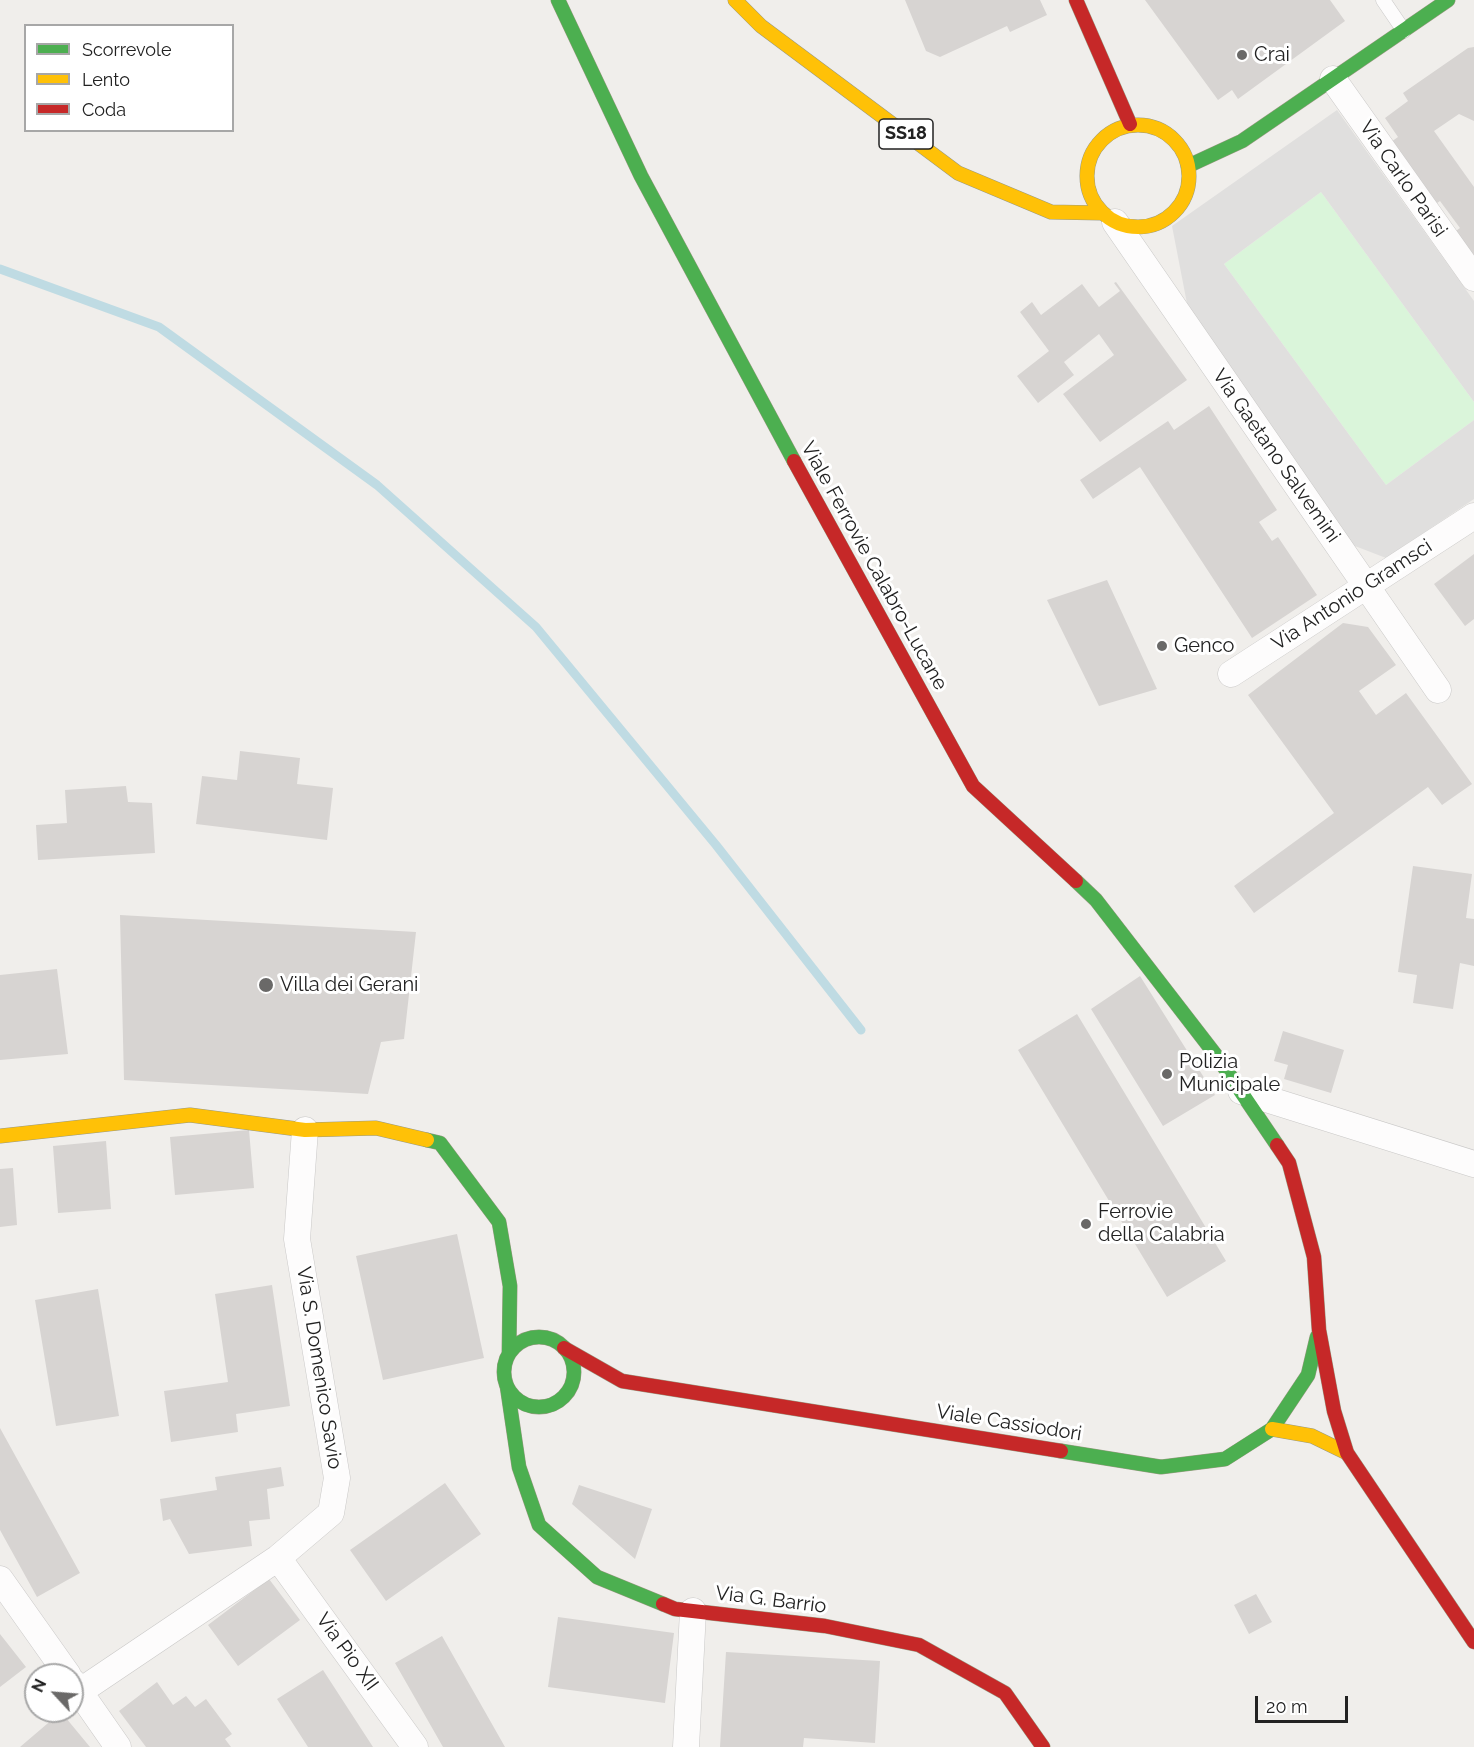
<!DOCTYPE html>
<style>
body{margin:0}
#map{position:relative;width:1474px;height:1747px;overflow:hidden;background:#f0eeeb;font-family:Raleway,sans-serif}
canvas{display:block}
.legend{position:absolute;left:24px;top:24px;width:210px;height:108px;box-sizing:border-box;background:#fff;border:2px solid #a7a7a7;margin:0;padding:8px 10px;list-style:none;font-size:18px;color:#222}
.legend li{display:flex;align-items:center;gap:12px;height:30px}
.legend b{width:30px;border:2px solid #a7a7a7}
.north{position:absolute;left:24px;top:1663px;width:60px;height:60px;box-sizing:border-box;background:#fff;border:2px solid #a7a7a7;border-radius:50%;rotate:296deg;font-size:16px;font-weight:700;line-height:24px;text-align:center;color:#222}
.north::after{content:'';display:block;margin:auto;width:21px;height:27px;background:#6a6968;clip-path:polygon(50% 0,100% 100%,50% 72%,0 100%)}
.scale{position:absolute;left:1255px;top:1696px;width:93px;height:27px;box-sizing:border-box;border:3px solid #222;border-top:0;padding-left:8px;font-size:18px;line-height:21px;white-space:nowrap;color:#222;-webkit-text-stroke:4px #fff;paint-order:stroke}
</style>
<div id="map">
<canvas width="1474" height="1747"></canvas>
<ul class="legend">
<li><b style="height:8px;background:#4caf50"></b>Scorrevole</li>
<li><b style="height:8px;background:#ffc107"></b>Lento</li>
<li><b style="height:8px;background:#c62828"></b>Coda</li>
</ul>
<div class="north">N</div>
<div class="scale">20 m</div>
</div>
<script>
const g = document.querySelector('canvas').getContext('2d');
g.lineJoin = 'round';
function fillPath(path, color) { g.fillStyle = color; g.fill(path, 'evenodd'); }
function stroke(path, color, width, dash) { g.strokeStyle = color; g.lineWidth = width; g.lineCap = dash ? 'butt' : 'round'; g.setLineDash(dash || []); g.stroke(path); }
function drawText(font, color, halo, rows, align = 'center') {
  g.font = font + ' Raleway,sans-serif'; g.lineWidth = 6; g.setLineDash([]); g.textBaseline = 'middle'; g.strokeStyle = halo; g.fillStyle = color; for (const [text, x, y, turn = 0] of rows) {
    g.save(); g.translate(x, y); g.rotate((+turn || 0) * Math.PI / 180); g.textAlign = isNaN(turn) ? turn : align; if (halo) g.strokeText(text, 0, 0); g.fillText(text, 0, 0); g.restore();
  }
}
const park = new Path2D(`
 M1321,192L1474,402V420L1386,485L1224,264Z`);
const parking = new Path2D(`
 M1337,110L1474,301V402L1321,192L1224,264L1386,485L1474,420V499L1386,558L1342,541L1190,319L1172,226Z`);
const stream = new Path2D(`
 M0,269L159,327L377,485L536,627L716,845L861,1030`);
const building = new Path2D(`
 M905,0H1040L1047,15L1010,32L1007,26L940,57L926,51Z
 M1145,0H1330L1345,21L1238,99L1232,90L1218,100Z
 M1474,47V121L1459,114L1434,131L1474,187V269L1450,235L1460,228L1440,201L1427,210L1384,147L1398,137L1385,118L1408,101L1403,93L1468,48Z
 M1116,282L1187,380L1100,442L1063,394L1114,355L1099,334L1064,362L1074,375L1038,403L1017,376L1049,351L1020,312L1032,302L1041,315L1082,284L1099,307L1120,291L1114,283Z
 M1209,406L1277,510L1259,522L1272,541L1278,537L1317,595L1252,638L1140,467L1093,499L1080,480L1168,421L1174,430Z
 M1474,554V619L1465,626L1434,584Z
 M1107,580L1157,689L1099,706L1047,600Z
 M1343,623L1368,627L1396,665L1359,691L1376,715L1406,693L1472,784L1442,805L1428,787L1254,913L1234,886L1334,813L1248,695Z
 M240,751L300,758L297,784L333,788L327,840L196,824L202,776L237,780Z
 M126,786L128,802L152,803L155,853L38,860L36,825L67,823L65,790Z
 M1413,866L1472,874L1466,918L1474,919V966L1460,963L1453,1009L1413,1003L1417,975L1398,972Z
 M120,915L416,932L404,1039L381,1042L368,1094L124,1080Z
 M57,969L68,1054L0,1060V975Z
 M1140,976L1215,1095L1163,1126L1091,1009Z
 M1077,1014L1226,1261L1167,1297L1018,1050Z
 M1283,1031L1344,1050L1331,1093L1284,1079L1288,1065L1274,1061Z
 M249,1130L254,1188L175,1195L170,1137Z
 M106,1141L111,1209L58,1213L53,1146Z
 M13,1168L17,1225L0,1227V1169Z
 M457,1234L484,1358L383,1380L356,1256Z
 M272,1285L290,1406L236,1414L238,1432L171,1442L164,1391L228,1382L215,1294Z
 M98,1289L119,1416L56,1426L35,1300Z
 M0,1428L80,1573L37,1597L0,1530Z
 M281,1467L284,1486L267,1489L270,1519L249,1521L252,1546L189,1554L170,1519L163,1521L160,1499L217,1490L215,1477Z
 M445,1483L481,1534L386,1601L350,1550Z
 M579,1485L652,1509L635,1559L572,1504Z
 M269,1579L300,1620L238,1666L208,1625Z
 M1256,1594L1272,1622L1249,1634L1234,1605Z
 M558,1617L674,1633L665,1703L548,1687Z
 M0,1634L26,1667L0,1687Z
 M442,1636L505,1747H443L395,1663Z
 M726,1652L880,1661L875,1743L804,1738L803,1747H720Z
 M323,1670L373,1747H308L277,1699Z
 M157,1682L173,1705L186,1696L195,1707L206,1699L232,1734L225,1739L231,1747H146L119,1711Z
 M61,1712L90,1747H20Z`);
const lane = new Path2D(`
 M1383,0L1404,31`);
const street = new Path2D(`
 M1333,79L1474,278
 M1115,222L1438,690
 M1231,674L1474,516
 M1241,1091L1474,1164
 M278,1558L415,1747
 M0,1579L68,1675
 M72,1681L118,1747
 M79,1692L278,1558L331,1513L337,1478L297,1239L305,1130
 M686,1747L693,1611`);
const fast = new Path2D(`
 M558,0L641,176L794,461
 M1188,166L1242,141L1448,0
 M1076,881L1096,900L1218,1058L1277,1145
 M427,1140L440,1143L499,1222L510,1286L509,1353
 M504 1372a35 35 0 1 1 70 0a35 35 0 1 1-70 0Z
 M507,1386L519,1467L539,1525L597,1577L663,1604
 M1061,1451L1161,1467L1225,1459L1272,1429L1308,1375L1317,1337`);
const slow = new Path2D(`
 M735,0L761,26L958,173L1051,212L1102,213
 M1087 176a51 51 0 1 1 102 0a51 51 0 1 1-102 0Z
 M0,1136L190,1115L305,1130L376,1128L427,1140
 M1272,1429L1312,1436L1347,1453`);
const jam = new Path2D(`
 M1076,0L1130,124
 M794,461L973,786L1076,881
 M1277,1145L1289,1163L1314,1257L1319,1330L1334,1411L1347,1453L1474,1642
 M564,1348L622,1381L1061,1451
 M663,1604L675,1609L825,1626L919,1645L1005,1693L1043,1747`);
const markers = [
 [1242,55,6,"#6a6968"],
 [1162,646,6,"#6a6968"],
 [266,985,8,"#6a6968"],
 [1167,1074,6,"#6a6968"],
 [1086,1224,6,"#6a6968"]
];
const shields = [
 [906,134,54]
];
const shieldNames = [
 ["SS18",906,134]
];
const poiNames = [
 ["Crai",1254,55],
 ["Genco",1174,646],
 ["Villa dei Gerani",280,985],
 ["Polizia",1179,1062],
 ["Municipale",1179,1085],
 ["Ferrovie",1098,1212],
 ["della Calabria",1098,1235]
];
const streetNames = [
 ["Via Carlo Parisi",1403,179,55],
 ["Via Gaetano Salvemini",1276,456,55],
 ["Viale Ferrovie Calabro-Lucane",874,566,61],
 ["Via Antonio Gramsci",1352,595,-33],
 ["Via S. Domenico Savio",319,1368,81],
 ["Viale Cassiodori",1009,1423,9],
 ["Via G. Barrio",771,1600,7],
 ["Via Pio XII",347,1652,54]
];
fillPath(park, '#daf5da');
fillPath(parking, '#e0dfde');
stroke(stream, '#bfdbe3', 9);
fillPath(building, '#d7d4d2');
stroke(lane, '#c9c8c7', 15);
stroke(street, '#c9c8c7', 27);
stroke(fast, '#999a82', 15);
stroke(slow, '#999a82', 15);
stroke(jam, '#999a82', 15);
stroke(lane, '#fdfcfc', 14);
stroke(street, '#fdfcfc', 26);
stroke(fast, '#4caf50', 14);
stroke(slow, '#ffc107', 14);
stroke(jam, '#c62828', 14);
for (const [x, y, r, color] of markers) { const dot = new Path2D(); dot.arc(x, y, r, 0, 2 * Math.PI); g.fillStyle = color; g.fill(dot); stroke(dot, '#fff', 2); }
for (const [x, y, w] of shields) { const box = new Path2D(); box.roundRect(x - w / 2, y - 15, w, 30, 4.5); g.fillStyle = '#fff'; g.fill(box); stroke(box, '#222', 1.5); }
drawText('bold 18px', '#222', null, shieldNames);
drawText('20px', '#222', '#fff', poiNames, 'left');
drawText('20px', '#222', '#fff', streetNames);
</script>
